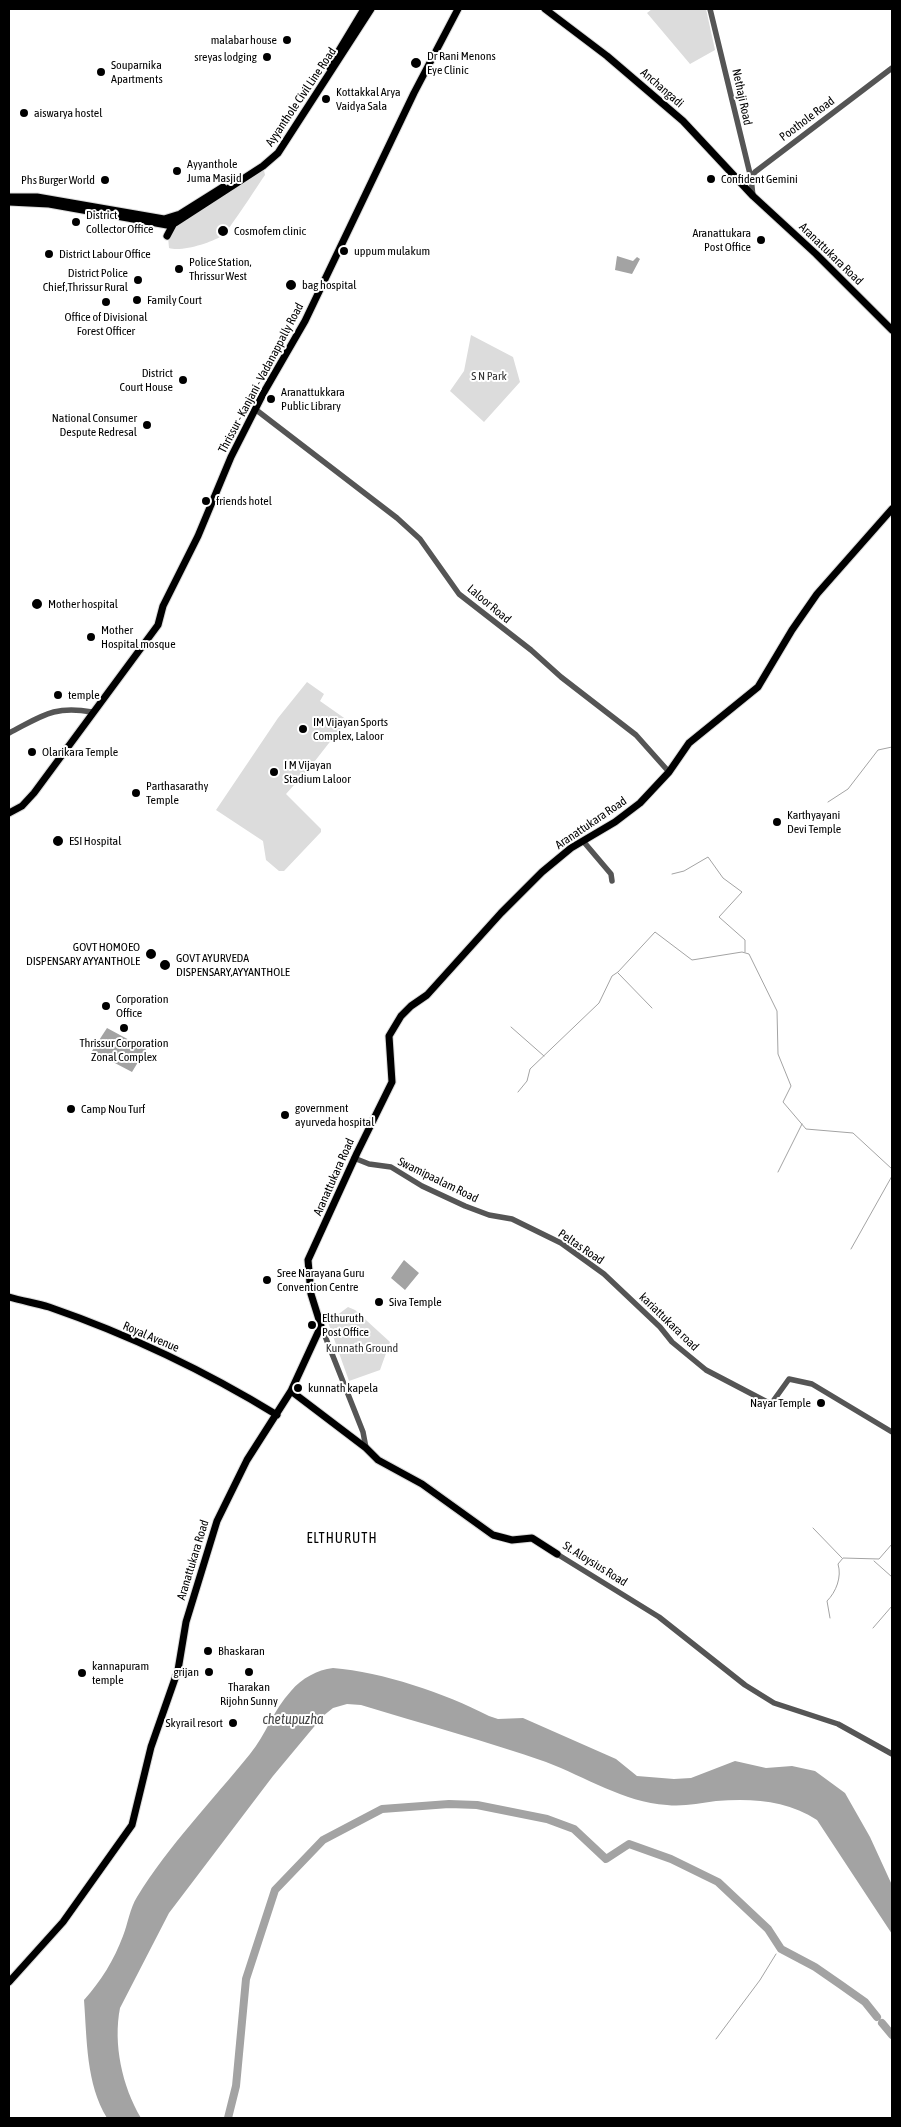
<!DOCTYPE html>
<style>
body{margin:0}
#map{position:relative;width:901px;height:2127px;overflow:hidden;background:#fff;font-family:"Asap Condensed",sans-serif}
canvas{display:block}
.frame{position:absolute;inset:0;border:10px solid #000;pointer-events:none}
</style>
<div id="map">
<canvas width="901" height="2127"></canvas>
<div class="frame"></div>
</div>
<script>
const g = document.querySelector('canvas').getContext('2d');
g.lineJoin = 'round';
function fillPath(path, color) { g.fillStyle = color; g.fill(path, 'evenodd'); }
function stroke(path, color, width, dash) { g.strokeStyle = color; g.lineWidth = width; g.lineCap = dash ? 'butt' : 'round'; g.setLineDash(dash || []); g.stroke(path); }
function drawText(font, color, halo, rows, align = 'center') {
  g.font = font + ' "Asap Condensed",sans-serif'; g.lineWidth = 4; g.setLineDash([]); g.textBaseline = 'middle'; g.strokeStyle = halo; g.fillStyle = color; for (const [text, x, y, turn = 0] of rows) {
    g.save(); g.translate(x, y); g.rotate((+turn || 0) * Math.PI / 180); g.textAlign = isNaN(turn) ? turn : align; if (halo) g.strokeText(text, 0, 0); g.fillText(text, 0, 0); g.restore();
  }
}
const green = new Path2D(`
 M652,9H706L715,50L690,64L647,13Z
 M263,166L265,175C258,185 228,232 222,236C210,243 182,252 169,248L168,237L176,223Z
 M471,335L513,357L520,382L484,422L450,391L464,371Z
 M307,682L324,694L320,701L347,720L311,766L286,794L321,829V832L284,871H279L266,860L263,841L216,810L278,718Z
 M348,1307L355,1310L390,1342L380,1370L349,1381L328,1322Z`);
const water = new Path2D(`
 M617,256L633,261L637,257L640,259L632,274L615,270Z
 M107,1028L146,1049L132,1072L92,1051Z
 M404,1260L419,1273L405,1290L391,1278Z
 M333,1668C383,1672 444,1693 489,1716L498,1719L523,1718L616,1759L637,1776L674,1779L691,1778L735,1761L766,1768L792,1766L815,1771L845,1793L870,1837L892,1885V1934L817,1820C787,1800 751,1798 716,1801C699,1803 683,1807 667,1805C623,1802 586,1777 546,1762C486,1741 423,1724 361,1705L347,1704L333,1708L323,1716L273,1776L169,1913L120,2008C113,2044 122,2086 141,2118H107C86,2084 87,2039 84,2000C101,1981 114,1960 123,1936C128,1923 130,1908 137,1897C169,1845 212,1801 250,1754C266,1735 273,1710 291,1691C302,1678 317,1670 333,1668Z`);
const stream = new Path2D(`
 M828,802L848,789L878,750L892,747
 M672,874L684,871L708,857L723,878L742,892L719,917L745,940V952
 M618,973L652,1008
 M511,1027L544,1056
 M518,1092L527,1081L530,1069L599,1003L612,976L618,972L655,932L692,960L742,952L749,954L777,1011L778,1054L791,1086L783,1102L806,1129L853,1133L892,1169
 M778,1172L802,1124
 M851,1249L892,1176
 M813,1528L842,1558
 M874,1561L892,1577
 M830,1618L827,1601C836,1592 842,1577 838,1564L843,1558L879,1559L892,1544
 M873,1628L892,1606
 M716,2039L760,1980L776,1954`);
const river = new Path2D(`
 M882,2023L892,2035
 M228,2118L236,2086L246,1979L275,1890L323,1840L382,1809L449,1804L477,1805L547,1819L574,1829L606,1859L629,1844L671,1859L718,1882L768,1929L781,1949L815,1967L841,1985L865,2002L877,2017`);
const minor = new Path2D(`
 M710,9L751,178L746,182H740
 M753,196L751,178L755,172L892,68
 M255,409L397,518L420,539L459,594L531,650L561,677L636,735L669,772
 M9,733C42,716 54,705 92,712
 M583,841L611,874L612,881
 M354,1158L369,1164L391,1167L422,1186L465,1206L489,1215L512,1219L561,1243L604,1274L660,1327L672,1342L706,1370L771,1404L789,1379L812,1384L892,1432
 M321,1326L363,1432L366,1448
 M557,1554L659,1617L745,1685L774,1703L838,1724L892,1754`);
const major = new Path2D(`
 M545,9L607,56L683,121L753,196L816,254L892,330
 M329,67L364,9
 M9,197H37L164,219L180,214L223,187
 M9,202L49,204L167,225L175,223L263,166L278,153L371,9
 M167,236L175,221
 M9,813L22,806L34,793L158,625L163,606L198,536L231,457L264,392L305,321L414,93L458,9
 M9,1297C22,1301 36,1303 49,1307C127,1334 207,1372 277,1415
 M291,1391L366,1448L378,1460L422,1484L493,1535L512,1540L532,1538L557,1554
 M9,1982L63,1922L132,1825L151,1747L178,1670L186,1622L217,1521L247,1460L291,1391L321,1326L311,1294L308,1260L357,1153L392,1082L389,1036L401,1016L411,1006L427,995L501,913L542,872L571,848L615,822L640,803L669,772L689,743L758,687L792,630L817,594L892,509`);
const markers = [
 [287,40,5,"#000"],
 [267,57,5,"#000"],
 [416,63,6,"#000"],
 [101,72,5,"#000"],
 [326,99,5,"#000"],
 [24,113,5,"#000"],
 [177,171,5,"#000"],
 [711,179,5,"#000"],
 [105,180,5,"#000"],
 [76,222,5,"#000"],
 [223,231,6,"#000"],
 [761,240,5,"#000"],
 [344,251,5,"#000"],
 [49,254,5,"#000"],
 [179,269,5,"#000"],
 [138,280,5,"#000"],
 [291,285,6,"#000"],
 [137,300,5,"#000"],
 [106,302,5,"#000"],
 [183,380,5,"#000"],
 [271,399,5,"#000"],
 [147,425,5,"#000"],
 [206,501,5,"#000"],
 [37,604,6,"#000"],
 [91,637,5,"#000"],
 [58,695,5,"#000"],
 [303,729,5,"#000"],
 [32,752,5,"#000"],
 [274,772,5,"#000"],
 [136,793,5,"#000"],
 [777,822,5,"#000"],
 [58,841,6,"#000"],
 [151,954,6,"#000"],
 [165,965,6,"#000"],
 [106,1006,5,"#000"],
 [124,1028,5,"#000"],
 [71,1109,5,"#000"],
 [285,1115,5,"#000"],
 [267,1280,5,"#000"],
 [379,1302,5,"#000"],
 [312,1325,5,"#000"],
 [298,1388,5,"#000"],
 [821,1403,5,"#000"],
 [208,1651,5,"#000"],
 [209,1672,5,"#000"],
 [249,1672,5,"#000"],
 [82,1673,5,"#000"],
 [233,1723,5,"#000"]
];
const poiNames = [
 ["malabar house",277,40,"right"],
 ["Dr Rani Menons",427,56],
 ["Eye Clinic",427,70],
 ["sreyas lodging",257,57,"right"],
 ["Souparnika",111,65],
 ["Apartments",111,79],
 ["Kottakkal Arya",336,92],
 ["Vaidya Sala",336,106],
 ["aiswarya hostel",34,113],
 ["Ayyanthole",187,164],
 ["Juma Masjid",187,178],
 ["Confident Gemini",721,179],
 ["Phs Burger World",95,180,"right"],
 ["District",86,215],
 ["Collector Office",86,229],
 ["Cosmofem clinic",234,231],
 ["Aranattukara",751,233,"right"],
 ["Post Office",751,247,"right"],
 ["uppum mulakum",354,251],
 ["District Labour Office",59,254],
 ["Police Station,",189,262],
 ["Thrissur West",189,276],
 ["District Police",128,273,"right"],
 ["Chief,Thrissur Rural",128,287,"right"],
 ["bag hospital",302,285],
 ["Family Court",147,300],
 ["Office of Divisional",106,317,"center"],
 ["Forest Officer",106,331,"center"],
 ["District",173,373,"right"],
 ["Court House",173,387,"right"],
 ["Aranattukkara",281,392],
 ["Public Library",281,406],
 ["National Consumer",137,418,"right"],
 ["Despute Redresal",137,432,"right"],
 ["friends hotel",216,501],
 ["Mother hospital",48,604],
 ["Mother",101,630],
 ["Hospital mosque",101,644],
 ["temple",68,695],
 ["IM Vijayan Sports",313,722],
 ["Complex, Laloor",313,736],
 ["Olarikara Temple",42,752],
 ["I M Vijayan",284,765],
 ["Stadium Laloor",284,779],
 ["Parthasarathy",146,786],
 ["Temple",146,800],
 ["Karthyayani",787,815],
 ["Devi Temple",787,829],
 ["ESI Hospital",69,841],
 ["GOVT HOMOEO",140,947,"right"],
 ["DISPENSARY AYYANTHOLE",140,961,"right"],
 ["GOVT AYURVEDA",176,958],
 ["DISPENSARY,AYYANTHOLE",176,972],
 ["Corporation",116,999],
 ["Office",116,1013],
 ["Thrissur Corporation",124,1043,"center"],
 ["Zonal Complex",124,1057,"center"],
 ["government",295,1108],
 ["ayurveda hospital",295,1122],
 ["Camp Nou Turf",81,1109],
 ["Sree Narayana Guru",277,1273],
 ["Convention Centre",277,1287],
 ["Siva Temple",389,1302],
 ["Elthuruth",322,1318],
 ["Post Office",322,1332],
 ["kunnath kapela",308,1388],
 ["Nayar Temple",811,1403,"right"],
 ["Bhaskaran",218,1651],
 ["kannapuram",92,1666],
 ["temple",92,1680],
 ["grijan",199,1672,"right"],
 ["Tharakan",249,1687,"center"],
 ["Rijohn Sunny",249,1701,"center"],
 ["Skyrail resort",223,1723,"right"]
];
const streetNames = [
 ["Anchangadi",662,88,41],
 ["Ayyanthole Civil Line Road",301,97,-56],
 ["Nethaji Road",742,97,78],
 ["Poothole Road",807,119,-37],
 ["Aranattukara Road",831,254,44],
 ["Thrissur - Kanjani - Vadanappally Road",261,378,-62],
 ["Laloor Road",489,604,40],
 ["Aranattukara Road",591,823,-34],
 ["Aranattukara Road",334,1177,-66],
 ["Swamipaalam Road",438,1180,26],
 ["Peltas Road",581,1247,34],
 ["kariattukara road",669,1322,44],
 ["Royal Avenue",151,1337,23],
 ["Aranattukara Road",193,1560,-73],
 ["St. Aloysius Road",595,1564,32]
];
const parkNames = [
 ["S N Park",489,376],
 ["Kunnath Ground",362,1348]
];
const neighbourhoodNames = [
 ["ELTHURUTH",342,1539]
];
const waterNames = [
 ["chetupuzha",293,1720]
];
fillPath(green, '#dcdcdc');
fillPath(water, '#a3a3a3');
stroke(stream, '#a3a3a3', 1);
stroke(river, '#a3a3a3', 8);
stroke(major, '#dbdbdb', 9);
stroke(minor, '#555', 5.5);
stroke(major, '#000', 7);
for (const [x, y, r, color] of markers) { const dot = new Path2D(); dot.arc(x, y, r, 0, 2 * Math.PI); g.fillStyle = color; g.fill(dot); stroke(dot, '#fff', 2); }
drawText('12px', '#000', '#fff', poiNames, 'left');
drawText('12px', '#000', '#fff', streetNames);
drawText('12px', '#333', '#fff', parkNames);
g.letterSpacing = '1px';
drawText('14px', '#000', '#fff', neighbourhoodNames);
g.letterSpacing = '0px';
drawText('italic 14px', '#444', '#fff', waterNames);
</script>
